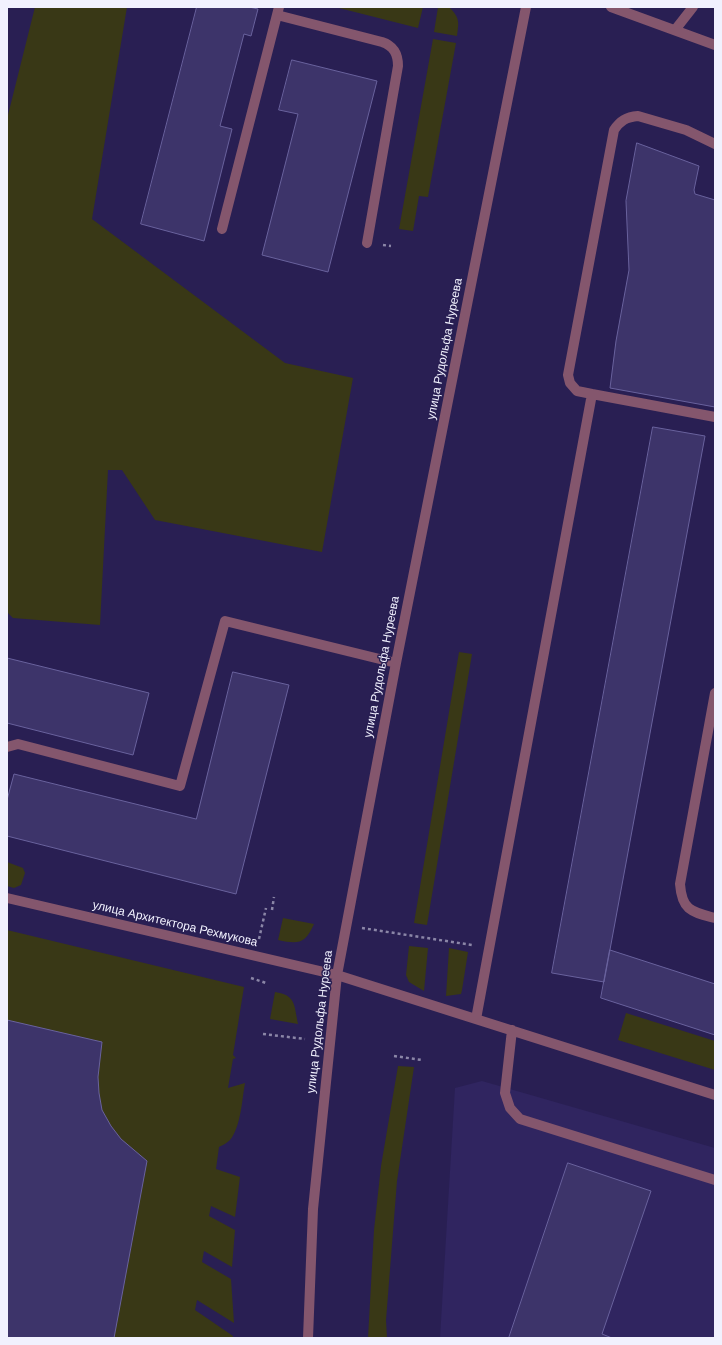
<!DOCTYPE html>
<meta charset="utf-8">
<style>
body{margin:0}
#map{position:relative;width:722px;height:1345px;overflow:hidden;background:#291f53;font-family:Helvetica,sans-serif}
canvas{display:block}
.frame{position:absolute;inset:0;border:8px solid #f1f1fe;pointer-events:none}
</style>
<div id="map">
<canvas width="722" height="1345"></canvas>
<div class="frame"></div>
</div>
<script>
const g = document.querySelector('canvas').getContext('2d');
g.lineJoin = 'round';
function fillPath(path, color) { g.fillStyle = color; g.fill(path, 'evenodd'); }
function stroke(path, color, width, dash) { g.strokeStyle = color; g.lineWidth = width; g.lineCap = dash ? 'butt' : 'round'; g.setLineDash(dash || []); g.stroke(path); }
function drawText(font, color, halo, rows, align = 'center') {
  g.font = font + ' Helvetica,sans-serif'; g.lineWidth = 3; g.setLineDash([]); g.textBaseline = 'middle'; g.strokeStyle = halo; g.fillStyle = color; for (const [text, x, y, turn = 0] of rows) {
    g.save(); g.translate(x, y); g.rotate((+turn || 0) * Math.PI / 180); g.textAlign = isNaN(turn) ? turn : align; if (halo) g.strokeText(text, 0, 0); g.fillText(text, 0, 0); g.restore();
  }
}
const built = new Path2D(`
 M482,1081L715,1148V1338H440L455,1088Z`);
const green = new Path2D(`
 M35,7H127L92,219L285,363L353,378L322,552L155,520L122,470H108L100,625L13,618L7,612V119Z
 M335,7H423L418,28Z
 M438,7H449C460,18 459,22 457,36L434,32Z
 M433,39L456,43L428,197L419,196L413,231L399,229Z
 M459,652L472,654L427,925L414,923Z
 M7,862L23,868L25,873L21,885L14,888L7,886Z
 M283,918L314,924C305,945 297,944 278,940Z
 M7,930L244,987L233,1055L236,1058L233,1059L228,1088L245,1083C242,1099 241,1127 230,1140C227,1143 223,1145 219,1147L216,1169L240,1177L235,1217L211,1206L209,1216L235,1230L232,1267L204,1251L202,1262L231,1279L234,1323L197,1300L195,1310L233,1336V1338H7Z
 M409,946L428,948L424,991L409,982L406,975Z
 M449,948L468,952L462,990L461,994L446,996Z
 M275,992C296,995 294,1005 298,1024L270,1019Z
 M626,1013L715,1041V1070L618,1040Z
 M398,1066L414,1067L397,1181L386,1320L387,1338H368L374,1230L381,1166Z`);
const building = new Path2D(`
 M197,7H249L258,9L251,36L244,34L220,126L232,129L204,241L141,224Z
 M292,60L377,81L328,272L262,255L298,114L279,110Z
 M637,143L699,166L694,190L695,194L715,200V407L610,388L616,341L629,270L626,201Z
 M653,427L705,436L604,982L552,973Z
 M7,658L149,693L133,755L7,723Z
 M233,672L289,685L236,894L7,836V800L14,774L196,819Z
 M610,950L715,984V1035L601,998Z
 M7,1020L102,1042L98,1077L99,1093L102,1110L111,1126L121,1139L147,1161L114,1338H7Z
 M568,1163L651,1191L602,1334L612,1338H509Z`);
const path = new Path2D(`
 M383,245L391,246
 M272,910L274,897
 M362,928L472,945
 M259,939L266,908
 M251,978L266,983
 M263,1034L305,1039
 M394,1056L422,1060`);
const minor = new Path2D(`
 M611,7L715,45
 M277,15L382,42C394,46 398,54 398,66L367,243
 M675,30L693,7
 M222,229L279,7
 M592,394L577,391L570,383L568,375L614,130C620,121 626,117 638,116L686,130L715,144
 M715,693L680,884C682,911 692,912 715,918
 M7,747L18,744L180,786L225,621L396,663
 M7,898L337,975L715,1095
 M476,1019L592,394L715,417
 M512,1030L505,1093L510,1108L520,1119L715,1180
 M308,1338L313,1209L337,975L396,663L526,7`);
const streetNames = [
 ["улица Рудольфа Нуреева",445,349,-79],
 ["улица Рудольфа Нуреева",382,667,-79],
 ["улица Архитектора Рехмукова",175,924,13],
 ["улица Рудольфа Нуреева",320,1022,-83]
];
fillPath(built, '#302560');
fillPath(green, '#393816');
fillPath(building, '#3d346a');
stroke(building, '#69629d', 1);
stroke(path, '#8b86a7', 2.5, [3, 3]);
stroke(minor, '#84566d', 10);
drawText('12px', '#f1f1fe', '#291f53', streetNames);
</script>
